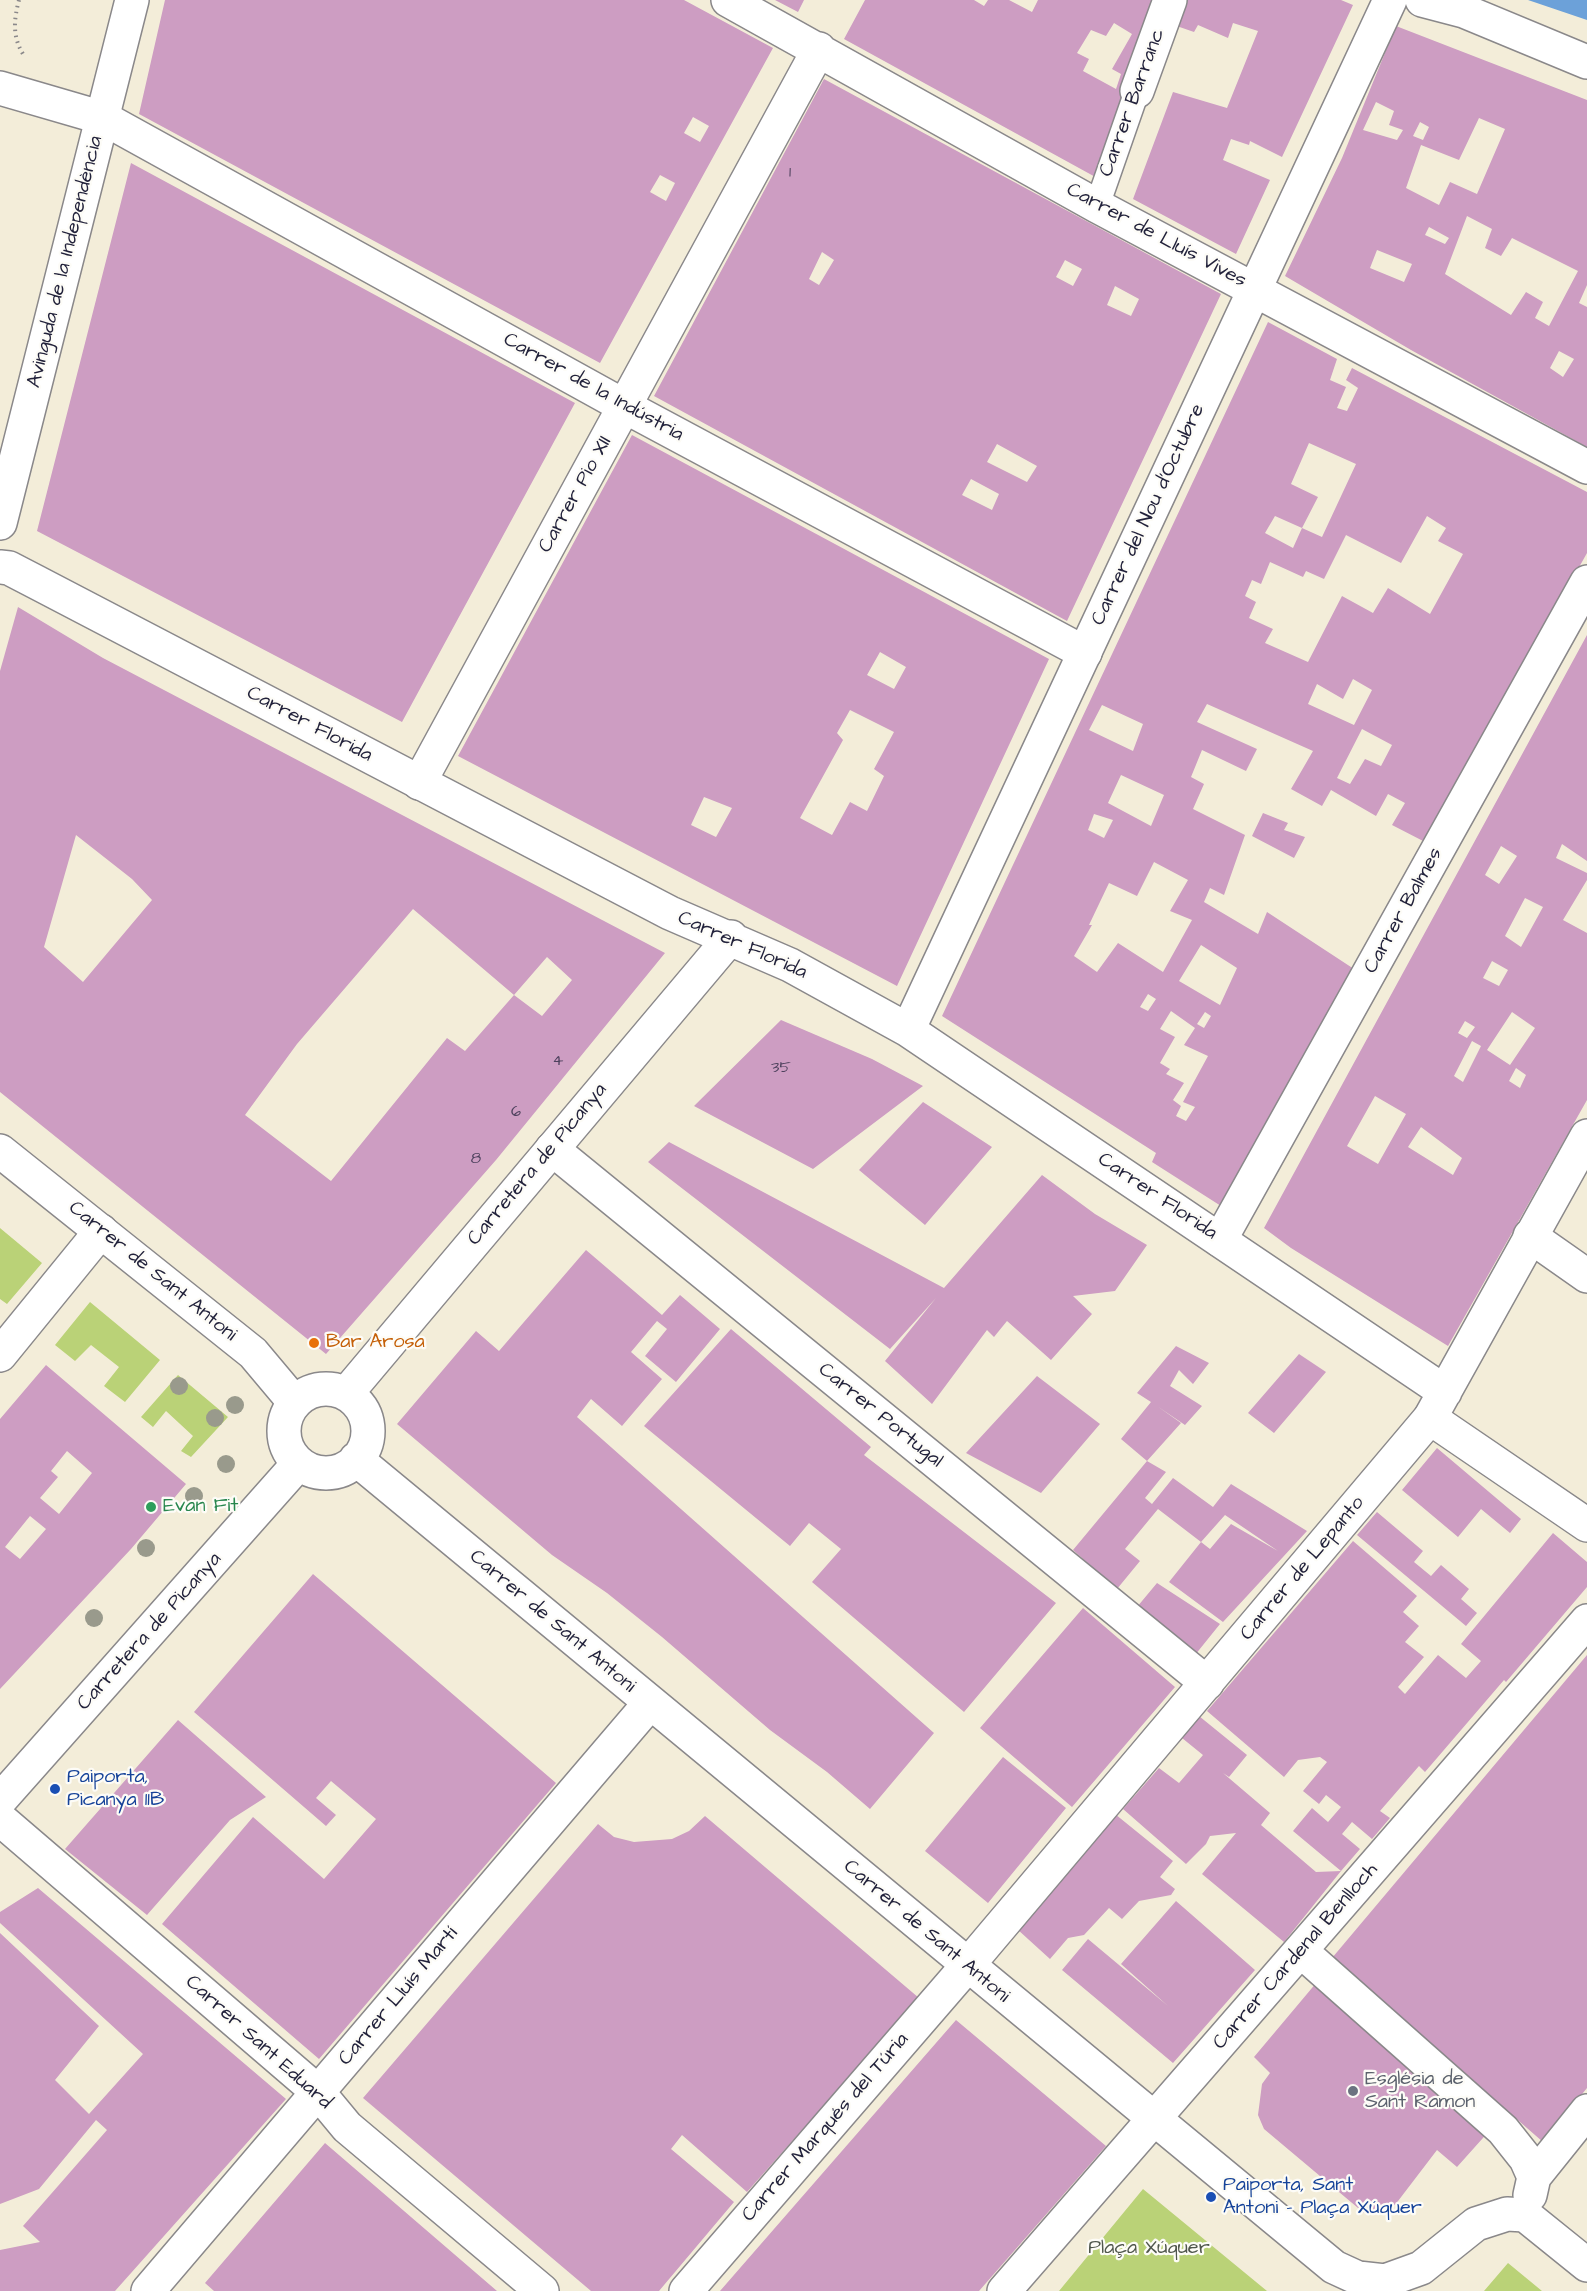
<!DOCTYPE html>
<meta charset="utf-8">
<style>
body{margin:0}
canvas{display:block;background:#f3edd9}
</style>
<canvas width="1587" height="2291"></canvas>
<script>
const g = document.querySelector('canvas').getContext('2d');
g.lineJoin = 'round';
function fillPath(path, color) { g.fillStyle = color; g.fill(path, 'evenodd'); }
function stroke(path, color, width, dash) { g.strokeStyle = color; g.lineWidth = width; g.lineCap = dash ? 'butt' : 'round'; g.setLineDash(dash || []); g.stroke(path); }
function drawText(font, color, halo, rows, align = 'center') {
  g.font = font + ' "Architects Daughter",sans-serif'; g.lineWidth = 4.5; g.setLineDash([]); g.textBaseline = 'middle'; g.strokeStyle = halo; g.fillStyle = color; for (const [text, x, y, turn = 0] of rows) {
    g.save(); g.translate(x, y); g.rotate((+turn || 0) * Math.PI / 180); g.textAlign = isNaN(turn) ? turn : align; if (halo) g.strokeText(text, 0, 0); g.fillText(text, 0, 0); g.restore();
  }
}
const green = new Path2D(`
 M0,1228L42,1263L7,1304L0,1299Z
 M90,1302L160,1360L125,1402L104,1386L119,1367L91,1345L75,1361L55,1345Z
 M178,1375L228,1417L191,1457L181,1451L193,1436L166,1411L153,1427L141,1417Z
 M1143,2189L1267,2291H1059Z
 M1508,2263L1542,2291H1484Z`);
const water = new Path2D(`
 M1528,0H1587V20Z`);
const building = new Path2D(`
 M165,0H684L773,48L600,363L139,114ZM693,117L709,126L700,142L684,133ZM660,175L675,183L666,201L650,192Z
 M775,0H804L798,12Z
 M865,0H974L984,6L988,0H1009L1032,12L1038,0H1168L1099,179L844,39ZM1114,23L1132,34L1112,69L1121,74L1116,89L1083,71L1089,59L1077,53L1091,30L1106,36Z
 M1178,0H1341L1353,5L1282,157L1250,141L1249,145L1231,139L1223,160L1270,180L1236,254L1133,199L1173,92L1227,108L1258,31L1233,23L1228,38L1198,25L1194,32L1168,23Z
 M1396,26L1587,100V285L1579,303L1587,307V447L1411,350L1285,276L1342,158ZM1376,102L1394,111L1389,125L1403,130L1397,140L1363,130ZM1479,118L1505,129L1477,194L1450,182L1439,205L1406,188L1421,145L1459,160ZM1420,122L1429,127L1423,140L1413,136ZM1467,216L1492,229L1485,248L1501,256L1512,238L1578,271L1549,326L1535,318L1543,302L1526,292L1511,315L1445,274ZM1429,227L1449,238L1445,244L1425,235ZM1377,250L1412,264L1404,282L1370,268ZM1559,351L1574,359L1563,377L1550,368Z
 M824,79L1221,294L1067,621L654,396ZM822,252L834,260L819,285L809,279ZM1065,260L1082,269L1073,286L1056,277ZM1115,286L1139,299L1131,316L1107,305ZM997,444L1037,466L1027,482L987,462ZM971,479L999,494L992,510L962,495Z
 M131,163L575,403L402,722L37,531Z
 M1268,322L1337,359L1330,380L1346,387L1337,408L1347,411L1358,388L1346,380L1352,368L1587,492V553L1425,842L1392,825L1405,803L1388,794L1376,816L1331,790L1322,806L1291,789L1313,751L1207,704L1197,722L1257,749L1246,771L1202,750L1191,777L1204,784L1193,809L1245,835L1224,895L1210,888L1204,902L1258,934L1267,912L1354,969L1221,1206L1152,1162L1156,1153L942,1016ZM1309,443L1356,464L1322,537L1302,528L1293,548L1265,533L1275,516L1302,528L1318,497L1291,484ZM1427,516L1446,528L1438,541L1463,554L1430,614L1388,588L1373,613L1342,596L1308,662L1265,643L1273,629L1249,618L1256,602L1245,596L1252,580L1261,584L1270,562L1303,577L1306,571L1324,579L1346,535L1401,563ZM1353,679L1372,690L1354,725L1308,704L1317,684L1343,699ZM1102,705L1143,724L1133,751L1089,730ZM1362,729L1392,745L1381,766L1365,759L1350,784L1337,778ZM1121,775L1164,795L1151,826L1108,803ZM1094,814L1113,820L1104,838L1088,830ZM1154,862L1188,880L1170,911L1192,920L1163,972L1118,943L1097,972L1074,956L1092,925H1089L1109,883L1137,896ZM1201,945L1237,968L1220,1005L1179,981ZM1148,994L1156,999L1148,1011L1140,1007ZM1171,1011L1195,1028L1184,1045L1208,1056L1183,1102L1195,1107L1186,1121L1176,1116L1181,1106L1173,1100L1184,1083L1166,1074L1170,1069L1160,1063L1175,1037L1160,1029ZM1205,1012L1211,1016L1204,1028L1197,1024Z
 M632,435L1049,659L897,986L458,756ZM880,652L906,667L894,689L867,675ZM850,710L894,732L874,769L884,776L867,811L850,802L832,835L800,818L843,740L837,733ZM704,797L732,808L716,837L691,825Z
 M18,607L103,658L665,953L496,1160L326,1354L0,1092V671ZM76,835L132,879L152,900L83,982L44,947ZM413,909L514,995L465,1051L447,1038L331,1181L245,1115L297,1044ZM547,957L572,980L542,1016L514,995Z
 M1587,635V861L1562,844L1556,858L1587,873V880L1563,920L1587,933V1100L1448,1346L1291,1248L1264,1228ZM1501,846L1517,856L1499,884L1485,875ZM1525,898L1543,907L1521,947L1505,936ZM1492,961L1508,970L1499,986L1483,978ZM1512,1012L1535,1028L1510,1065L1487,1050ZM1465,1021L1475,1027L1467,1038L1458,1033ZM1472,1041L1481,1046L1463,1082L1454,1076ZM1516,1068L1526,1075L1520,1088L1509,1081ZM1375,1096L1406,1114L1378,1164L1347,1146ZM1421,1127L1462,1158L1453,1175L1408,1147Z
 M1263,813L1288,823L1284,830L1305,837L1294,858L1252,836Z
 M781,1020L872,1059L923,1086L813,1169L694,1106Z
 M923,1102L992,1147L925,1225L859,1170Z
 M669,1142L944,1288L1042,1175L1095,1214L1147,1245L1115,1291L1073,1296L1092,1314L1051,1360L1007,1321L994,1337L987,1330L932,1404L885,1361L936,1298L890,1349L648,1162Z
 M586,1250L662,1315L680,1295L720,1329L676,1382L645,1356L667,1329L657,1321L631,1352L662,1379L622,1426L591,1399L577,1417L934,1733L870,1809L827,1772L770,1730L662,1637L607,1593L552,1555L397,1424L476,1331L499,1351Z
 M731,1329L871,1447L864,1455L1056,1603L964,1712L812,1582L841,1549L809,1523L790,1546L644,1426Z
 M1176,1346L1209,1363L1193,1384L1179,1370L1170,1386L1202,1406L1185,1425L1157,1406L1181,1423L1147,1461L1121,1439L1151,1402L1137,1393Z
 M1299,1354L1326,1372L1274,1433L1248,1413Z
 M46,1365L186,1484L131,1549L0,1689V1419ZM67,1451L92,1473L59,1514L40,1498L58,1477L51,1471ZM30,1516L46,1529L20,1559L5,1547Z
 M1037,1376L1100,1424L1041,1493L966,1453Z
 M1437,1448L1521,1519L1510,1533L1481,1509L1458,1537L1402,1490Z
 M1147,1461L1166,1472L1145,1498L1152,1504L1173,1478L1213,1507L1231,1484L1307,1531L1223,1622L1169,1582L1201,1542L1210,1549L1231,1524L1278,1551L1225,1515L1201,1542L1158,1509L1125,1549L1140,1561L1117,1589L1073,1550Z
 M1377,1512L1423,1551L1414,1562L1431,1576L1441,1565L1469,1589L1461,1599L1477,1613L1466,1626L1357,1535Z
 M1553,1533L1587,1562V1587L1506,1682L1504,1680L1425,1772L1419,1766L1380,1811L1390,1818L1372,1839L1352,1822L1342,1834L1360,1849L1341,1871L1293,1831L1312,1808L1328,1822L1341,1807L1326,1795L1319,1804L1303,1791L1327,1762L1320,1757L1298,1760L1284,1777L1207,1711L1353,1541L1417,1596L1403,1612L1419,1626L1405,1642L1424,1657L1398,1687L1405,1694L1438,1655L1466,1678L1481,1661L1461,1644Z
 M313,1574L556,1783L319,2059L162,1924L253,1817L324,1879L376,1819L331,1781L316,1798L336,1815L326,1826L194,1712Z
 M1157,1583L1220,1624L1195,1655L1137,1607Z
 M1083,1608L1175,1687L1072,1807L980,1728Z
 M1587,1655V2088L1543,2142L1332,1958Z
 M1199,1716L1247,1755L1229,1777L1223,1773L1270,1813L1261,1825L1316,1872L1341,1871L1284,1942L1202,1874L1236,1833L1210,1836L1206,1844L1186,1864L1123,1809L1159,1768L1179,1783L1203,1755L1182,1738Z
 M178,1720L266,1797L230,1820L147,1915L65,1849Z
 M1003,1757L1066,1808L988,1903L925,1851Z
 M1115,1814L1173,1861L1160,1877L1175,1889L1171,1895L1139,1901L1122,1919L1109,1908L1084,1935L1068,1938L1050,1959L1017,1929Z
 M705,1816L919,1998L747,2192L682,2135L671,2149L734,2202L659,2291H591L363,2098L598,1824L614,1837L634,1842L672,1839L689,1831Z
 M38,1888L286,2099L115,2291H0V2250L40,2242L23,2226L107,2130L96,2120L39,2189L0,2204V1933L99,2026L55,2080L89,2114L143,2054L0,1923V1912Z
 M1176,1901L1255,1970L1173,2063L1062,1970L1088,1939L1168,2006L1121,1964Z
 M1317,1982L1491,2129L1457,2167L1437,2150L1395,2205L1364,2213L1264,2129L1258,2115L1262,2084L1270,2073L1254,2057Z
 M956,2020L1106,2146L979,2291H720Z
 M325,2143L497,2291H214L205,2283Z`);
const path = new Path2D(`
 M19,0C14,19 12,36 23,54`);
const lane = new Path2D(`
 M1097,206L1137,91`);
const street = new Path2D(`
 M728,0L1097,206L1587,467
 M0,88L103,118L624,406L1085,653
 M1137,91L1170,0
 M419,783L819,49
 M552,1149L1207,1683
 M1530,1236L1587,1276
 M1220,1240L1587,582
 M0,1355L101,1231
 M1430,1418L1587,1525
 M0,1819L318,2092L347,2127L542,2291
 M1301,1951L1503,2130L1526,2159L1534,2177
 M1530,2195L1534,2177L1587,2111
 M148,2291L650,1703
 M686,2291L967,1966
 M1004,2291L1587,1621`);
const secondary = new Path2D(`
 M1422,0L1464,11L1587,62
 M0,523L132,0
 M0,567L9,568L36,582L670,913L790,965L908,1030L1445,1392
 M908,1030L1390,0
 M0,1151L253,1353L295,1403
 M284 1431a42 42 0 1 1 84 0a42 42 0 1 1-84 0Z
 M346,1394L731,937
 M356,1459L1334,2267L1358,2278L1385,2281L1421,2268L1476,2224L1507,2214L1525,2215L1587,2265
 M0,1800L299,1463
 M967,1966L1430,1418L1587,1136`);
const trees = [
 [179,1386],
 [235,1405],
 [215,1418],
 [226,1464],
 [194,1496],
 [146,1548],
 [94,1618]
];
const markers = [
 [314,1343,6,"#e8710a"],
 [151,1507,6,"#2e9e5b"],
 [55,1789,6,"#1a4fb4"],
 [1353,2091,6,"#6b7280"],
 [1211,2197,6,"#1a4fb4"]
];
const numberNames = [
 ["1",790,174],
 ["4",558,1062],
 ["35",781,1069],
 ["6",516,1113],
 ["8",476,1160]
];
const streetNames = [
 ["Carrer Barranc",1133,103,-70],
 ["Carrer de Lluís Vives",1156,236,28],
 ["Avinguda de la Independència",66,262,-76],
 ["Carrer de la Indústria",593,388,29],
 ["Carrer Pio XII",576,495,-61],
 ["Carrer del Nou d'Octubre",1149,515,-65],
 ["Carrer Florida",309,725,28],
 ["Carrer Balmes",1404,911,-61],
 ["Carrer Florida",742,946,24],
 ["Carretera de Picanya",538,1165,-50],
 ["Carrer Florida",1157,1197,34],
 ["Carrer de Sant Antoni",152,1272,39],
 ["Carrer Portugal",880,1416,39],
 ["Carrer de Lepanto",1303,1569,-50],
 ["Carrer de Sant Antoni",552,1622,40],
 ["Carretera de Picanya",150,1632,-48],
 ["Carrer de Sant Antoni",926,1932,40],
 ["Carrer Cardenal Benlloch",1296,1957,-49],
 ["Carrer Lluís Martí",399,1997,-50],
 ["Carrer Sant Eduard",258,2043,42],
 ["Carrer Marqués del Túria",826,2128,-49]
];
const foodNames = [
 ["Bar Arosa",326,1343]
];
const leisureNames = [
 ["Evan Fit",163,1507]
];
const transitNames = [
 ["Paiporta,",67,1778],
 ["Picanya 11B",67,1801],
 ["Paiporta, Sant",1223,2186],
 ["Antoni - Plaça Xúquer",1223,2209]
];
const worshipNames = [
 ["Església de",1365,2080],
 ["Sant Ramon",1365,2103]
];
const parkNames = [
 ["Plaça Xúquer",1149,2249]
];
fillPath(green, '#bad277');
fillPath(water, '#6ca1d9');
fillPath(building, '#cd9dc2');
stroke(lane, '#8a888a', 27);
stroke(street, '#8a888a', 36);
stroke(secondary, '#8a888a', 36);
stroke(path, '#8a888a', 4, [1.5, 4.5]);
stroke(lane, '#fff', 24);
stroke(street, '#fff', 33);
stroke(secondary, '#fff', 33);
g.fillStyle = '#999a8c';
for (const [x, y] of trees) { g.beginPath(); g.arc(x, y, 9, 0, 2 * Math.PI); g.fill(); }
for (const [x, y, r, color] of markers) { const dot = new Path2D(); dot.arc(x, y, r, 0, 2 * Math.PI); g.fillStyle = color; g.fill(dot); stroke(dot, '#fdfcf7', 2); }
drawText('16px', '#4d415d', null, numberNames);
drawText('20px', '#22223b', '#fdfcf7', streetNames);
drawText('20px', '#c56008', '#fdfcf7', foodNames, 'left');
drawText('20px', '#27864d', '#fdfcf7', leisureNames, 'left');
drawText('20px', '#164399', '#fdfcf7', transitNames, 'left');
drawText('20px', '#5b616d', '#fdfcf7', worshipNames, 'left');
drawText('20px', '#50574d', '#fdfcf7', parkNames);
</script>
